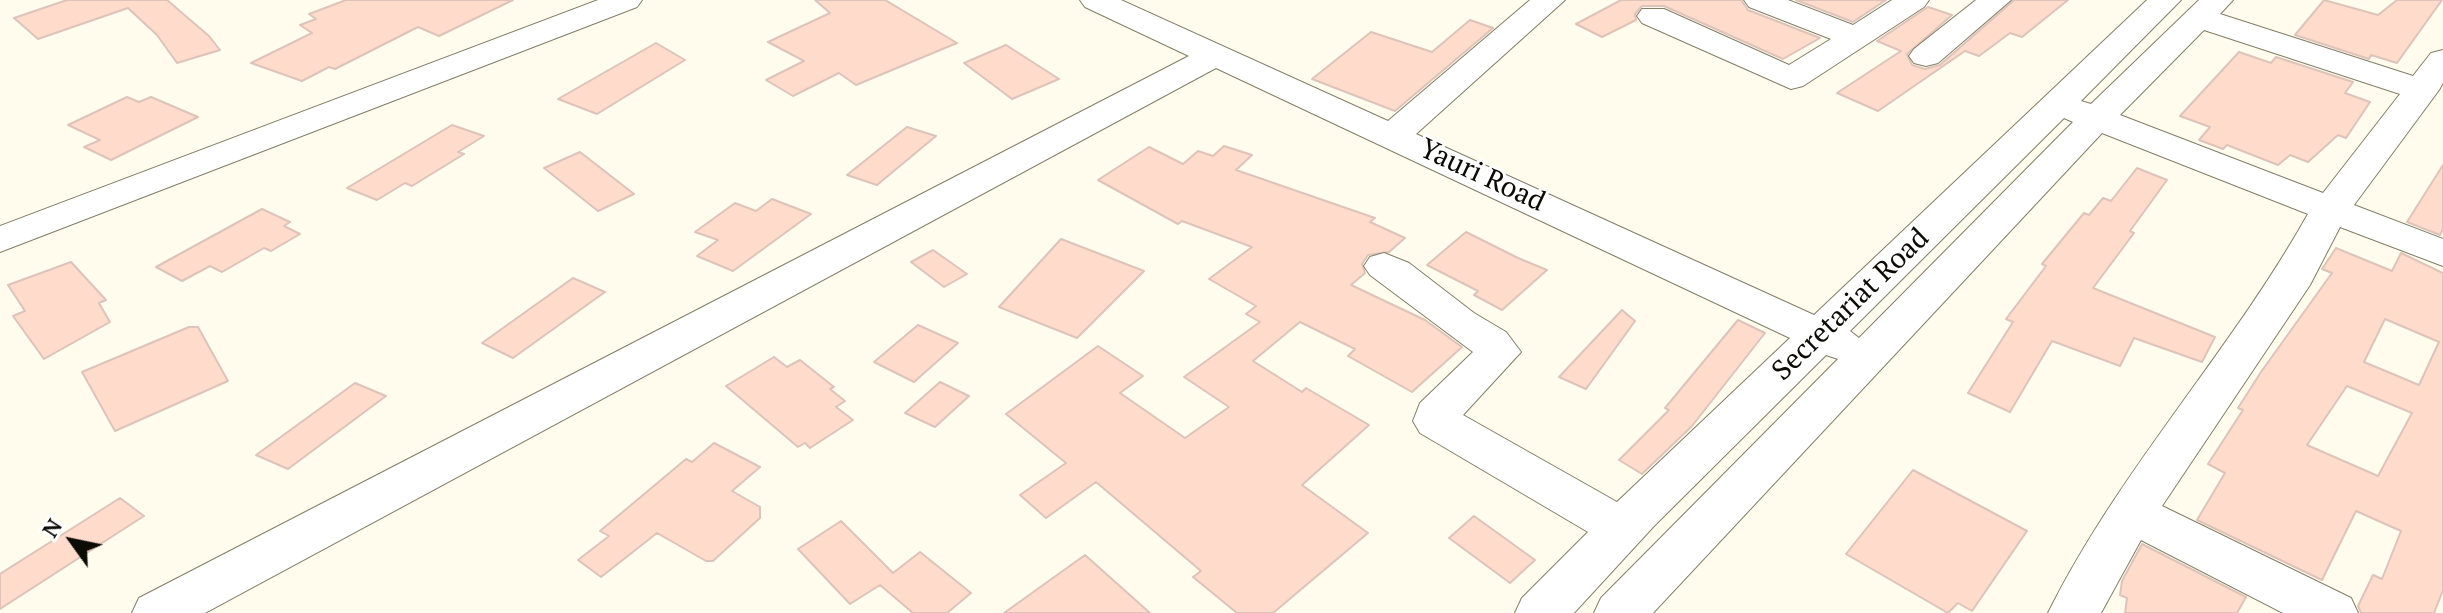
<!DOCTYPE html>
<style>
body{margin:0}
#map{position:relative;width:2443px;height:613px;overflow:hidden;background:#fffced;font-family:"PT Serif",serif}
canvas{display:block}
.north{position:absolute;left:32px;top:501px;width:80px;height:80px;-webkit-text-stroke:6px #fff;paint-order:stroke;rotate:303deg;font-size:22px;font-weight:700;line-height:32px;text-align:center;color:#0d0b05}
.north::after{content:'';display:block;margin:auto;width:28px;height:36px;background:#0d0b05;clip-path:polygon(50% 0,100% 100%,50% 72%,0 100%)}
</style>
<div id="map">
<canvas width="2443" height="613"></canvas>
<div class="north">N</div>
</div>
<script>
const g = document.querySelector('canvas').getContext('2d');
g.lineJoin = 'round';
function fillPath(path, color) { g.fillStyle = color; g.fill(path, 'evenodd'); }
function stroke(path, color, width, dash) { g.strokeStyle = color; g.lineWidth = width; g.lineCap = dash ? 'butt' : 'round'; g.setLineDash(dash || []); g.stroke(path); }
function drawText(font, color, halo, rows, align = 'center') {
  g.font = font + ' "PT Serif",serif'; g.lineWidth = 6; g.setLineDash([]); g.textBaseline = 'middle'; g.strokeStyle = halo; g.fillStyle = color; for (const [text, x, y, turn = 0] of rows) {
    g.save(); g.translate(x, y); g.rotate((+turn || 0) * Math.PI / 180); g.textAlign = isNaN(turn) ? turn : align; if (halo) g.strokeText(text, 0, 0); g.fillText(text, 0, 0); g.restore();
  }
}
const building = new Path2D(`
 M67,0H167L209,36L220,50L177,63L157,35L128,8L38,39L14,18Z
 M346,0H513L439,36L418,27L335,69L329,67L302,81L251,63L312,33L300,25L316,19L309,14Z
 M815,0H885L957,43L856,85L839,73L793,96L766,80L804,61L768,42L830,13Z
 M1621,0H1741L1748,10L1820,38L1783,59L1664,6H1642L1635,14L1636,20L1602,37L1576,24Z
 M1796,0H1886L1853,22Z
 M2014,0H2068L2022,37L2010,33L1979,56L1965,51L1878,111L1837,93L1901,51L1877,41L1928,7L1952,15L1907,54L1912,65L1925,69L1940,65Z
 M2324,0L2378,15L2397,0H2442L2397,63L2371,55L2369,59L2295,35Z
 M1470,20L1493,28L1395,111L1312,79L1371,32L1432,52Z
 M656,43L685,60L597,114L558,99Z
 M1006,45L1059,79L1012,99L964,63Z
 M2239,52L2271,63L2276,57L2353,82L2345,93L2370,102L2346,138L2338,135L2308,162L2290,155L2278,165L2227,145L2223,149L2199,140L2210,127L2180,116Z
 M127,97L139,102L151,97L198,117L111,160L84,147L100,140L68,125Z
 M452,125L484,136L458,152L464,154L412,186L405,183L377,200L347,188Z
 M907,127L936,136L877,185L847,175Z
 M1224,146L1252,155L1236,170L1375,218L1370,222L1405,238L1389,252L1368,255L1362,264L1365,273L1351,285L1425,320L1462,347L1412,392L1348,356L1355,349L1300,322L1253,361L1302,392L1306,388L1369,425L1302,485L1368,533L1273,613H1237L1193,577L1201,571L1096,482L1046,518L1020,495L1066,463L1006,414L1098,346L1143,376L1120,393L1185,438L1229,407L1184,377L1260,322L1246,314L1256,306L1209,279L1252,247L1182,221L1178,224L1098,180L1149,147L1183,164L1198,151L1213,156Z
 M580,152L634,194L598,211L544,168Z
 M2443,165V229L2440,235L2407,222Z
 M2137,168L2167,180L2130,231L2134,233L2093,288L2215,337L2202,362L2134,338L2120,366L2052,341L2010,412L1968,393L2013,322L2006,319L2046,266L2042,264L2084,213L2089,215L2103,198L2111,201Z
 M772,199L811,214L733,271L697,256L718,240L695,232L735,203L756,211Z
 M262,209L290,222L284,226L300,234L271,251L264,248L222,272L210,266L182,281L156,267Z
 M1466,232L1518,258L1547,270L1502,310L1474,295L1478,291L1427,265Z
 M1061,239L1144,271L1077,338L999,307Z
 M2336,248L2392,271L2401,253L2443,273V590L2434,613H2361L2358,606L2373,575L2382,579L2401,531L2356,511L2322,580L2197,520L2225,473L2208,464L2243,410L2238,408L2261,372L2332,273L2322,269ZM2385,319L2439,342L2419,385L2364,362ZM2347,386L2412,413L2378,476L2307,445Z
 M933,250L967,274L944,287L911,262Z
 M71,262L106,300L99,303L110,322L44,359L13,316L25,311L8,285Z
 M573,278L605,292L513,358L482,343Z
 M1622,310L1635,321L1586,389L1559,377Z
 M1738,320L1765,333L1692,426L1642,474L1619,460L1669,410L1665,408Z
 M918,325L958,343L914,382L874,362Z
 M189,327H198L228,381L115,431L82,372Z
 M774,357L787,367L800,360L834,387L830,389L845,401L836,407L853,420L810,448L805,443L798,447L726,386Z
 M940,382L969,396L935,427L905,413Z
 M355,383L386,396L288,469L256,455Z
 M714,443L760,467L732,491L760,507V518L713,561H706L657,533L601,577L578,560L609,536L600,531L686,459L692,462Z
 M1913,470L2027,531L1972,611L1958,603L1948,613L1846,554Z
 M120,498L144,516L0,609V574Z
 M1474,516L1535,560L1510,583L1449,538Z
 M841,521L893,573L920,552L971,593L947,613H913L880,585L850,604L798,549Z
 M2142,544L2246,597L2237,613H2125L2127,598L2120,595L2122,581Z
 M1085,555L1150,613H1004Z`);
const minor = new Path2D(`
 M598,0H642L637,7L0,252V226Z
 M1080,0H1121L1388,121L1530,0H1565L1416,134L1814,315L2147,0H2181L2081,101L2091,104L2199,0H2233L2220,14L2413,76L2431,53L2443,50V83L2439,90L2354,205L2443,239V266L2340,227L2310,285L2162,506L2351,598L2358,613H2283L2141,540L2101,613H2048C2119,470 2230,353 2308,214L2102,133L1653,613H1594L1601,598L1838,359L1826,355L1654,526L1574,613H1515L1522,598L1588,532L1420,433L1413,421L1420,403L1473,352L1370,275L1364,266L1370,257L1384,253L1409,263L1474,313L1506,332L1521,352L1463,415L1617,502L1790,338L1216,68L205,613H132L139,598L1189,56L1085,7ZM2204,30L2400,94L2323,193L2120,115ZM2064,118L2073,122L1859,338L1850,331Z
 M1744,0H1788L1853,25L1892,0H1929L1924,7L1803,86L1791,89L1642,23L1637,16L1642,9H1664L1789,65L1831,39L1749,7Z
 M1976,0H2011L1938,63L1926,66L1914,63L1909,56L1914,49Z`);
const streetNames = [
 ["Yauri Road",1482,176,25],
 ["Secretariat Road",1851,305,-44]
];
fillPath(building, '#ffdbcc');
stroke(building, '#ddc3b9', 2);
stroke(minor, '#837e68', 2);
fillPath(minor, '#fff');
drawText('28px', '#0d0b05', '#fff', streetNames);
</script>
